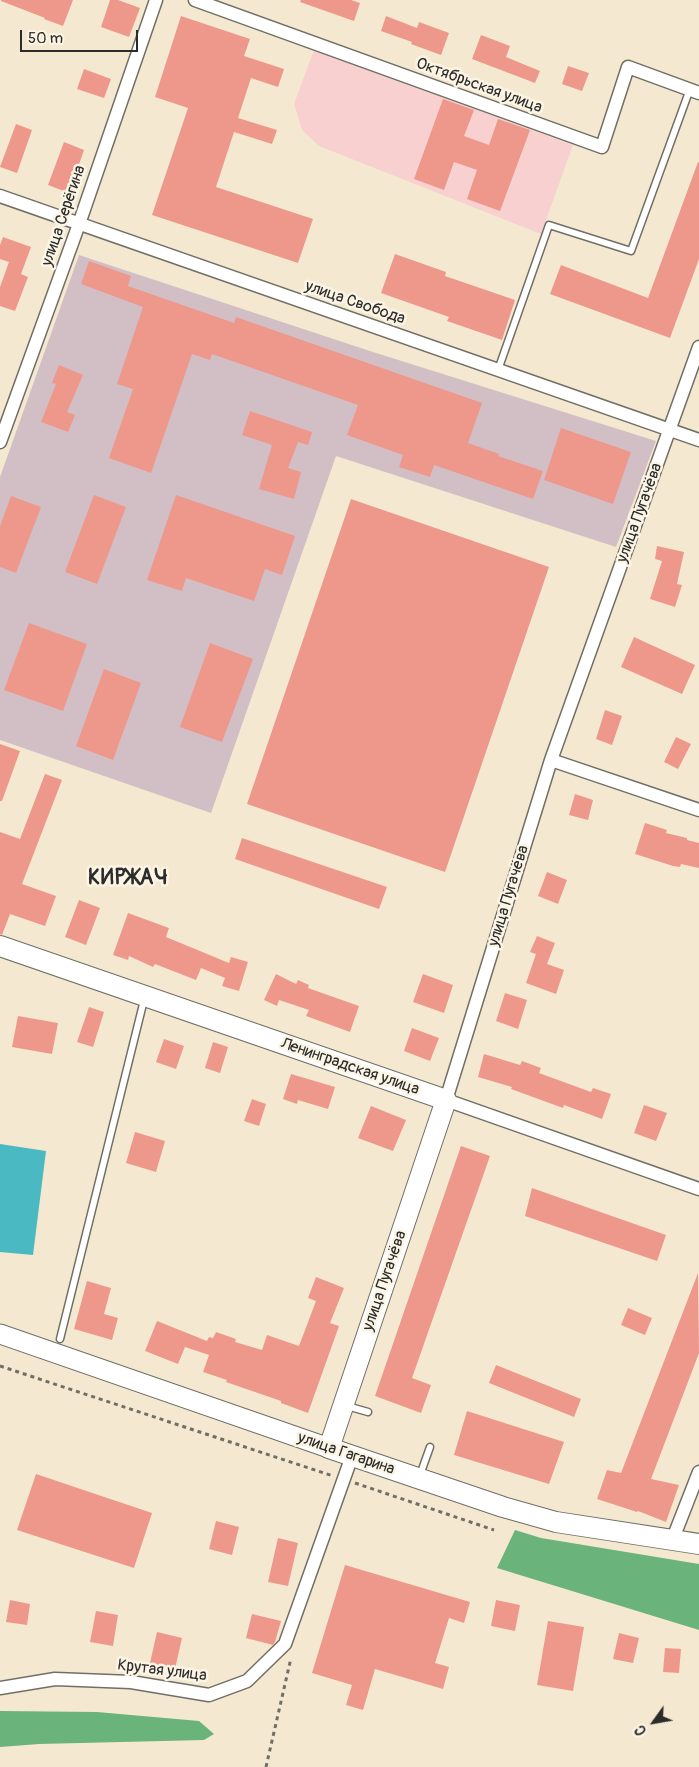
<!DOCTYPE html>
<meta charset="utf-8">
<style>
body{margin:0}
#map{position:relative;width:699px;height:1767px;overflow:hidden;background:#f4e9d0;font-family:Pangolin,sans-serif}
canvas{display:block}
.north{position:absolute;left:629px;top:1697px;width:50px;height:50px;-webkit-text-stroke:4px #fcf5e5;paint-order:stroke;rotate:238deg;font-size:14px;font-weight:700;line-height:20px;text-align:center;color:#2b2b2b}
.north::after{content:'';display:block;margin:auto;width:18px;height:22px;background:#2b2b2b;clip-path:polygon(50% 0,100% 100%,50% 72%,0 100%)}
.scale{position:absolute;left:20px;top:30px;width:118px;height:22px;box-sizing:border-box;border:2px solid #2b2b2b;border-top:0;padding-left:6px;font-size:15px;line-height:18px;white-space:nowrap;color:#2b2b2b;-webkit-text-stroke:4px #fcf5e5;paint-order:stroke}
</style>
<div id="map">
<canvas width="699" height="1767"></canvas>
<div class="north">С</div>
<div class="scale">50 m</div>
</div>
<script>
const g = document.querySelector('canvas').getContext('2d');
g.lineJoin = 'round';
function fillPath(path, color) { g.fillStyle = color; g.fill(path, 'evenodd'); }
function stroke(path, color, width, dash) { g.strokeStyle = color; g.lineWidth = width; g.lineCap = dash ? 'butt' : 'round'; g.setLineDash(dash || []); g.stroke(path); }
function drawText(font, color, halo, rows, align = 'center') {
  g.font = font + ' Pangolin,sans-serif'; g.lineWidth = 5; g.setLineDash([]); g.textBaseline = 'middle'; g.strokeStyle = halo; g.fillStyle = color; for (const [text, x, y, turn = 0] of rows) {
    g.save(); g.translate(x, y); g.rotate((+turn || 0) * Math.PI / 180); g.textAlign = isNaN(turn) ? turn : align; if (halo) g.strokeText(text, 0, 0); g.fillText(text, 0, 0); g.restore();
  }
}
const built = new Path2D(`
 M314,50L573,145L541,234L319,146L302,130L294,104Z`);
const industrial = new Path2D(`
 M79,255L373,352L656,441L616,547L336,456L211,813L0,740V477Z`);
const forest = new Path2D(`
 M515,1530L541,1538L699,1564V1630L497,1568Z
 M0,1711L97,1712L199,1721L214,1734L204,1740L39,1744L0,1747Z`);
const water = new Path2D(`
 M0,1144L46,1151L33,1255L0,1252Z`);
const building = new Path2D(`
 M1,0H73L63,26L44,19L45,18L1,1Z
 M110,0H118L140,8L129,37L101,27Z
 M301,0H351L360,3L354,21L300,2Z
 M181,16L250,39L244,56L284,69L278,87L251,78L238,118L277,130L272,144L234,132L216,187L313,219L298,263L152,215L188,108L155,97Z
 M386,16L417,28L419,22L449,33L441,55L411,44L412,42L381,31Z
 M481,35L510,46L506,57L540,71L535,83L472,59Z
 M568,66L589,73L582,91L562,84Z
 M84,69L111,79L104,98L77,89Z
 M443,99L474,110L464,136L489,145L498,119L530,130L500,211L467,199L477,170L454,162L444,190L414,179Z
 M16,124L32,130L17,173L0,167Z
 M64,142L84,150L69,193L48,185Z
 M698,162L699,163V259L670,338L550,294L561,265L648,298Z
 M3,237L31,247L21,274L28,277L15,311L0,306V287L9,262L0,259V245Z
 M395,254L446,272L445,276L515,300L502,340L447,321L449,317L381,293Z
 M89,261L131,276L128,286L234,323L236,317L482,403L468,443L499,454L498,456L543,471L533,499L434,465L430,477L399,467L403,455L347,435L358,405L212,354L210,360L192,354L151,473L109,458L133,389L117,384L143,307L81,284Z
 M59,365L83,375L67,412L75,415L68,432L41,422L56,384L52,383Z
 M250,411L312,432L308,445L298,442L288,468L301,472L294,499L259,489L272,445L242,435Z
 M561,428L631,452L613,504L544,480Z
 M94,495L126,507L97,584L65,572Z
 M176,495L295,536L282,575L265,569L254,601L186,578L182,591L147,580Z
 M11,496L41,507L16,573L0,567V526Z
 M351,499L549,567L445,872L247,804Z
 M657,546L684,552L677,584L682,585L675,607L650,599L662,561L655,559Z
 M29,623L87,644L63,711L4,690Z
 M634,637L695,665L682,694L621,667Z
 M210,643L253,659L222,742L180,727Z
 M104,669L141,683L113,760L76,746Z
 M605,710L622,716L612,745L596,739Z
 M676,737L691,744L678,769L664,762Z
 M0,744L20,751L2,801H0Z
 M45,774L62,780L22,884L56,896L45,926L10,914L2,935L0,934V832L20,839Z
 M575,794L593,800L588,820L569,815Z
 M645,823L667,830L666,833L687,838V840L699,843V868L681,864L680,867L673,866L635,854Z
 M242,838L387,887L379,909L235,859Z
 M547,872L567,880L558,904L538,896Z
 M79,900L100,908L86,945L65,937Z
 M128,913L169,928L166,937L229,963L231,957L248,962L239,991L222,986L225,978L201,968L196,980L155,964L153,967L129,956L128,960L113,955Z
 M537,936L555,943L547,964L564,970L556,994L526,983L536,954L530,952Z
 M276,974L296,984L298,980L309,985L308,988L359,1006L350,1032L306,1016L309,1010L279,1000L277,1006L264,1000Z
 M423,974L453,985L444,1013L413,1002Z
 M505,993L527,1000L518,1029L496,1021Z
 M89,1007L104,1012L93,1047L77,1042Z
 M18,1016L58,1023L52,1054L12,1047Z
 M412,1028L439,1038L430,1061L404,1051Z
 M164,1039L184,1046L176,1069L156,1062Z
 M213,1042L228,1047L220,1073L205,1068Z
 M484,1054L520,1065L522,1061L541,1068L539,1073L591,1092L593,1088L611,1094L602,1119L564,1105L563,1108L511,1089L512,1087L478,1077Z
 M291,1074L335,1087L328,1109L298,1100L297,1104L283,1099Z
 M252,1099L266,1104L259,1126L244,1121Z
 M644,1105L667,1113L656,1141L634,1133Z
 M371,1106L406,1120L393,1151L358,1138Z
 M135,1132L165,1141L156,1172L126,1163Z
 M461,1146L490,1156L412,1378L431,1385L421,1413L375,1396Z
 M532,1188L666,1235L657,1261L525,1216Z
 M698,1273L699,1353L651,1479L679,1485L666,1522L638,1511L637,1512L597,1499L607,1470L621,1473Z
 M316,1277L344,1288L330,1323L339,1326L308,1413L281,1403V1401L226,1382L227,1380L203,1372L209,1355L185,1347L178,1364L145,1351L157,1321L207,1341L209,1337L213,1338L216,1332L236,1339L235,1342L262,1350L267,1335L299,1346L316,1301L308,1298Z
 M87,1281L111,1288L104,1314L118,1318L112,1340L74,1329Z
 M628,1308L652,1318L645,1335L621,1325Z
 M496,1365L581,1399L574,1417L489,1383Z
 M467,1411L564,1442L549,1484L454,1455Z
 M36,1474L152,1513L134,1568L17,1530Z
 M216,1521L239,1527L232,1555L209,1549Z
 M278,1538L298,1543L288,1586L268,1582Z
 M345,1565L470,1602L464,1623L449,1618L435,1663L449,1667L443,1689L375,1669L363,1710L346,1705L352,1685L312,1673Z
 M10,1600L30,1604L27,1625L6,1622Z
 M496,1600L520,1605L515,1631L491,1626Z
 M96,1611L118,1615L113,1646L90,1642Z
 M252,1614L281,1621L275,1642L273,1645L246,1638Z
 M548,1621L584,1627L573,1691L537,1685Z
 M157,1632L182,1638L175,1669L150,1663Z
 M619,1633L639,1638L633,1663L613,1659Z
 M665,1648L681,1649L679,1673L663,1672Z`);
const path = new Path2D(`
 M0,1366L333,1476
 M355,1483L494,1530
 M266,1767L291,1658`);
const lane = new Path2D(`
 M498,370L549,225L631,251L690,89
 M60,1339L144,1000
 M347,1406L368,1412
 M420,1475L430,1447`);
const street = new Path2D(`
 M195,0L602,147L628,67L699,93
 M0,196L699,440
 M699,347L551,760L446,1100L699,1189
 M0,442L79,224L156,0
 M551,760L699,810
 M672,1541L699,1472
 M0,1688L55,1679L131,1682L209,1695L247,1681L285,1644L352,1456`);
const secondary = new Path2D(`
 M0,1334L329,1448`);
const primary = new Path2D(`
 M0,946L446,1100L329,1448L503,1507L556,1522L699,1544`);
const streetNames = [
 ["Октябрьская улица",479,86,20],
 ["улица Серёгина",64,216,-71],
 ["улица Свобода",355,303,19],
 ["улица Пугачёва",640,513,-70],
 ["улица Пугачёва",509,896,-73],
 ["Ленинградская улица",350,1067,19],
 ["улица Пугачёва",385,1281,-71],
 ["улица Гагарина",346,1454,19],
 ["Крутая улица",162,1671,7]
];
const districtNames = [
 ["КИРЖАЧ",128,879]
];
fillPath(built, '#f7d0cf');
fillPath(industrial, '#d2bec5');
fillPath(forest, '#6ab37b');
fillPath(water, '#4ab9c1');
fillPath(building, '#ee988c');
stroke(lane, '#716e65', 9);
stroke(street, '#716e65', 15);
stroke(secondary, '#716e65', 21);
stroke(primary, '#716e65', 22);
stroke(path, '#716e65', 3, [4, 4]);
stroke(lane, '#fff', 6);
stroke(street, '#fff', 12);
stroke(secondary, '#fff', 19);
stroke(primary, '#fff', 20);
drawText('16px', '#2b2b2b', '#fcf5e5', streetNames);
g.letterSpacing = '1px';
drawText('bold 21px', '#2b2b2b', '#fcf5e5', districtNames);
g.letterSpacing = '0px';
</script>
